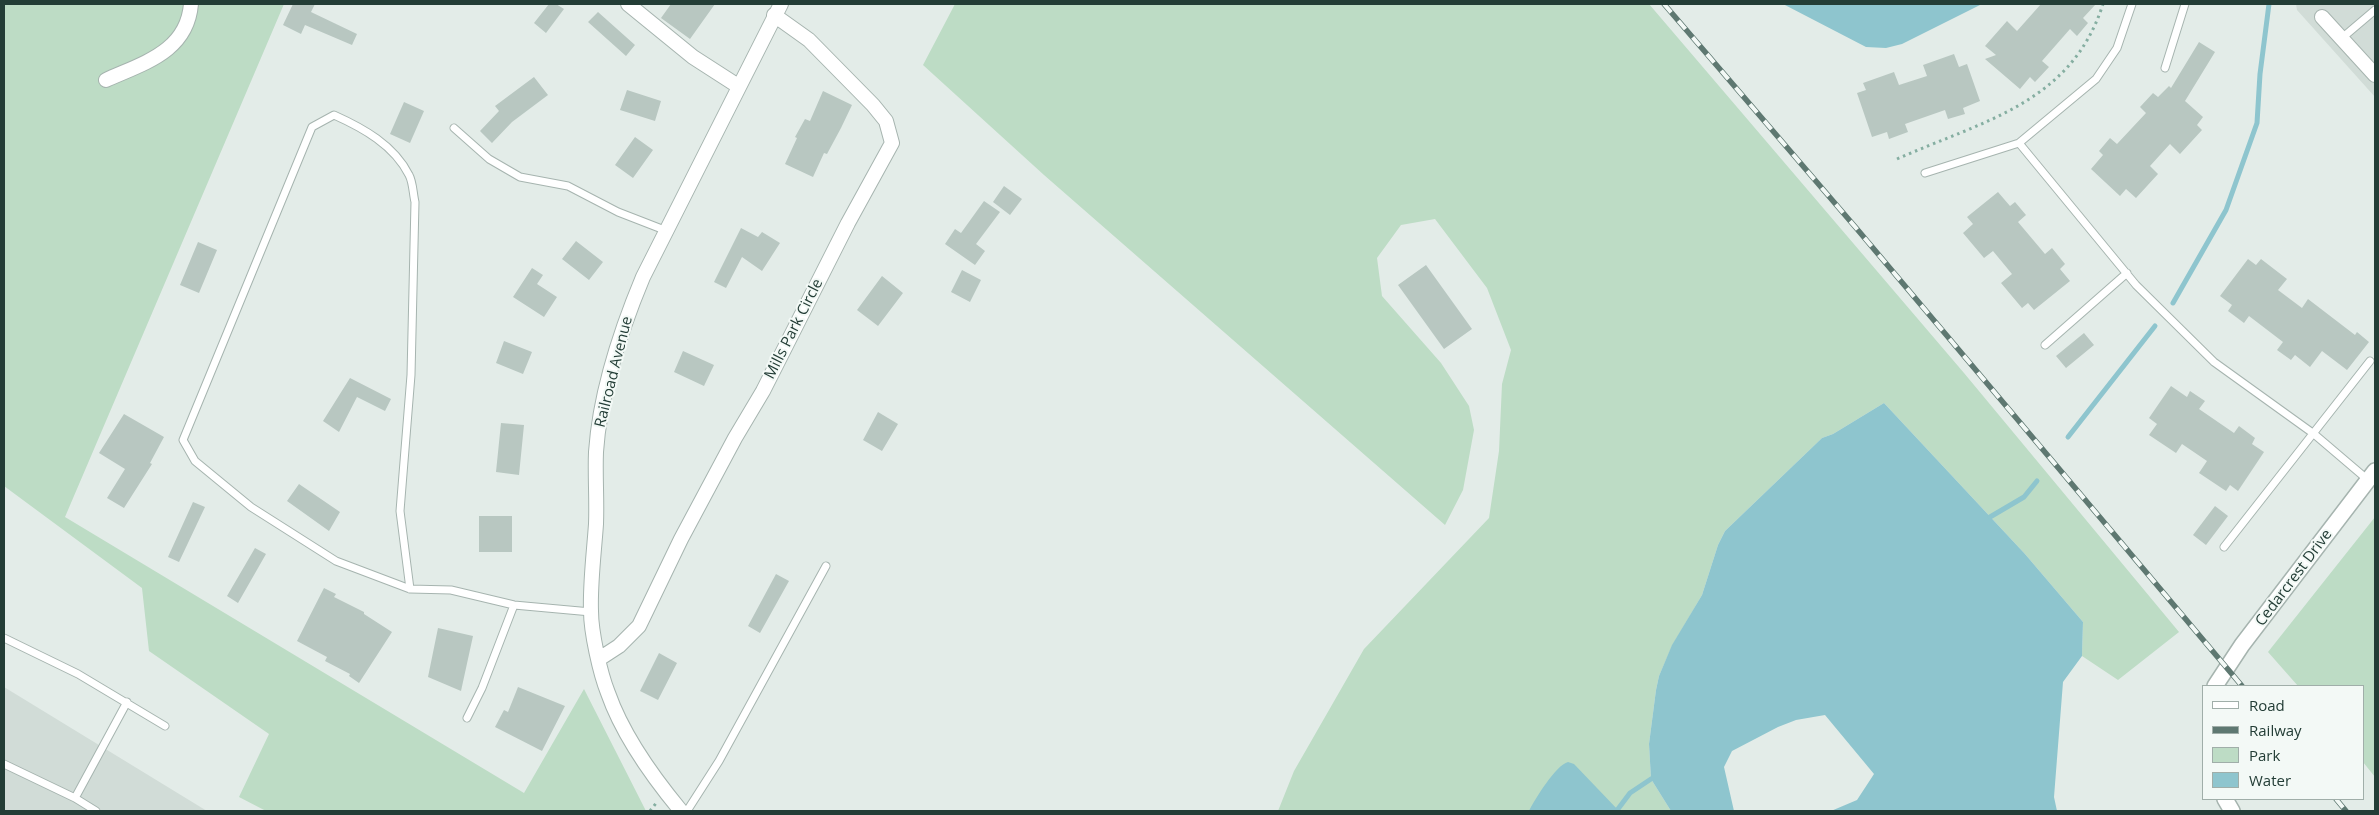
<!DOCTYPE html>
<style>
body{margin:0}
#map{position:relative;width:2379px;height:815px;overflow:hidden;background:#e3ece8;font-family:"Open Sans",sans-serif}
canvas{display:block}
.frame{position:absolute;inset:0;border:5px solid #233d36;pointer-events:none}
.legend{position:absolute;left:2202px;top:685px;width:162px;height:115px;box-sizing:border-box;background:#f3f9f6;border:1px solid #a0aea9;margin:0;padding:6px 9px;list-style:none;font-size:15px;color:#233d36}
.legend li{display:flex;align-items:center;gap:10px;height:25px}
.legend b{width:25px;border:1px solid #a0aea9}
</style>
<div id="map">
<canvas width="2379" height="815"></canvas>
<div class="frame"></div>
<ul class="legend">
<li><b style="height:6px;background:#fff"></b>Road</li>
<li><b style="height:6px;background:#5e7871"></b>Railway</li>
<li><b style="height:14px;background:#bddcc5"></b>Park</li>
<li><b style="height:14px;background:#8ec5ce"></b>Water</li>
</ul>
</div>
<script>
const g = document.querySelector('canvas').getContext('2d');
g.lineJoin = 'round';
function fillPath(path, color) { g.fillStyle = color; g.fill(path, 'evenodd'); }
function stroke(path, color, width, dash) { g.strokeStyle = color; g.lineWidth = width; g.lineCap = dash ? 'butt' : 'round'; g.setLineDash(dash || []); g.stroke(path); }
function drawText(font, color, halo, rows, align = 'center') {
  g.font = font + ' "Open Sans",sans-serif'; g.lineWidth = 4; g.setLineDash([]); g.textBaseline = 'middle'; g.strokeStyle = halo; g.fillStyle = color; for (const [text, x, y, turn = 0] of rows) {
    g.save(); g.translate(x, y); g.rotate((+turn || 0) * Math.PI / 180); g.textAlign = isNaN(turn) ? turn : align; if (halo) g.strokeText(text, 0, 0); g.fillText(text, 0, 0); g.restore();
  }
}
const built = new Path2D(`
 M2296,4H2375V97L2297,10Z
 M4,687L207,811H4Z`);
const green = new Path2D(`
 M4,4H284L65,517L524,793L584,689L646,811H266L239,797L269,734L149,651L142,588L4,486Z
 M955,4H1649L1964,373L2179,632L2118,680L2082,656L2083,622L2025,554L1884,403L1833,434L1822,438L1725,531L1718,545L1702,595L1672,646L1659,676L1656,690L1649,744L1651,779L1671,811H1278L1294,771L1364,649L1489,518L1499,451L1502,384L1511,350L1487,288L1435,219L1401,225L1377,258L1382,296L1441,363L1469,406L1474,430L1463,490L1445,525L1044,175L923,65Z
 M2375,517V777L2363,762V686H2298L2268,652Z`);
const water = new Path2D(`
 M1783,4H1982L1902,44L1886,48L1866,47Z
 M1884,403L2025,554L2083,622L2082,656L2063,682L2054,797L2057,811H1831L1857,800L1874,774L1825,715L1796,720L1778,727L1732,751L1724,767L1734,811H1671L1651,779L1649,744L1656,690L1659,676L1672,645L1702,595L1718,545L1725,531L1822,438L1833,434Z
 M1568,762L1574,764L1619,811H1529C1535,799 1556,765 1568,762Z`);
const stream = new Path2D(`
 M2173,303L2226,210L2257,123L2260,74L2269,4
 M2068,437L2155,326
 M1990,517L2024,497L2037,481
 M1618,809L1630,793L1651,779`);
const building = new Path2D(`
 M293,4H315L311,12L357,34L352,45L305,25L301,34L283,25Z
 M549,4H556L564,9L546,33L534,23Z
 M671,4H715L690,39L661,18Z
 M2041,4H2096L2083,18L2088,23L2077,36L2070,29L2042,61L2049,67L2035,82L2030,77L2020,89L1985,59L1996,55L1985,46L2007,21L2017,31Z
 M598,12L635,45L626,56L588,22Z
 M2199,42L2215,52L2185,101L2203,117L2197,125L2202,130L2180,154L2170,144L2150,166L2158,174L2136,198L2126,189L2120,196L2091,169L2103,155L2099,151L2110,138L2117,144L2146,113L2140,107L2153,93L2158,97L2169,86L2171,88Z
 M1954,54L1959,67L1967,64L1980,101L1963,108L1965,114L1948,119L1945,110L1905,124L1908,132L1889,139L1887,132L1872,137L1857,93L1866,90L1863,83L1894,72L1899,85L1927,76L1923,65Z
 M534,77L548,95L512,122L492,143L480,131L499,111L495,106Z
 M627,90L661,101L655,121L620,110Z
 M823,91L852,105L841,128L827,154L824,153L813,177L785,164L797,138L795,137L805,119L810,121Z
 M404,102L424,111L410,143L390,134Z
 M635,137L653,150L633,178L615,165Z
 M1004,186L1022,199L1010,215L993,202Z
 M1998,192L2010,206L2015,202L2026,215L2018,222L2045,254L2052,248L2065,264L2060,269L2070,281L2034,310L2028,303L2022,308L2001,283L2012,274L1993,251L1984,258L1963,233L1973,224L1967,217Z
 M984,201L1000,212L976,244L985,251L975,265L945,244L955,229L961,233Z
 M741,228L758,237L762,232L780,243L762,271L742,257L726,288L714,282Z
 M576,241L603,262L589,280L562,259Z
 M198,242L217,250L199,293L180,285Z
 M2248,259L2256,265L2261,259L2287,279L2278,290L2302,308L2308,299L2355,335L2357,332L2369,342L2347,370L2322,351L2310,367L2295,355L2291,360L2277,350L2283,342L2249,316L2244,323L2228,311L2232,305L2220,296Z
 M1426,265L1472,329L1444,349L1398,285Z
 M532,268L543,275L537,284L557,297L544,317L513,297Z
 M962,270L981,280L970,302L951,292Z
 M882,276L903,293L878,326L857,310Z
 M2084,333L2094,345L2066,368L2056,356Z
 M504,341L532,352L523,374L496,363Z
 M683,351L714,365L704,386L674,372Z
 M350,378L391,399L385,411L357,397L339,432L323,421Z
 M2171,386L2187,397L2190,391L2205,401L2199,409L2234,433L2239,426L2255,438L2252,444L2264,452L2238,491L2230,485L2226,491L2199,473L2207,461L2182,444L2176,453L2149,435L2157,424L2149,418Z
 M878,412L898,424L882,451L863,440Z
 M124,414L164,437L150,463L152,464L124,508L107,498L125,469L99,453Z
 M501,423L524,425L519,475L496,472Z
 M299,484L340,512L329,531L287,501Z
 M193,502L205,507L179,562L168,557Z
 M2215,506L2228,516L2206,545L2193,535Z
 M479,516H512V552H479Z
 M255,548L266,554L238,603L227,596Z
 M776,574L789,581L760,633L748,626Z
 M324,588L336,594L334,597L364,612V614L392,632L359,683L349,676L350,674L325,661L327,657L297,641Z
 M438,628L473,636L461,691L428,677Z
 M659,653L677,663L658,700L640,691Z
 M518,687L565,706L542,751L495,727L504,710L508,712Z`);
const path = new Path2D(`
 M1897,159C1982,121 2071,104 2103,4
 M650,811L657,802`);
const service = new Path2D(`
 M2342,38L2375,10
 M2165,68L2185,4
 M454,128L489,159L520,177L568,186L618,212L667,231
 M2019,143L2136,285L2214,362L2314,434L2368,480
 M1925,173L2019,143L2096,79L2117,48L2132,4
 M2045,345L2127,273
 M2224,547L2370,361
 M410,589L400,511L411,375L415,202C413,194 413,182 409,175C394,145 363,128 334,115L312,127L183,440L195,461L251,507L336,561L410,589L451,590L514,605L591,612
 M4,638L78,674L165,726
 M467,718L482,688L514,605
 M4,764L75,798L96,811
 M75,798L127,702
 M687,811L719,761L826,566`);
const minor = new Path2D(`
 M628,4L693,57L738,86
 M2322,17L2375,75
 M106,80C143,63 187,52 191,4
 M599,659L619,646L639,626L681,539L735,438L763,391L848,223L892,143L886,121L873,105L809,40L774,15
 M681,811C652,776 623,736 608,693C600,673 591,632 591,611C590,583 594,553 596,524C597,500 595,476 596,452C600,393 620,332 643,277L781,4`);
const tertiary = new Path2D(`
 M2215,686L2242,645L2375,471
 M2225,799L2232,811`);
const rail = new Path2D(`
 M1664,4L1857,229L2242,686
 M2336,799L2346,811`);
const streetNames = [
 ["Mills Park Circle",794,329,-63],
 ["Railroad Avenue",614,372,-76],
 ["Cedarcrest Drive",2294,578,-53]
];
fillPath(built, '#d1dcd7');
fillPath(green, '#bddcc5');
fillPath(water, '#8ec5ce');
stroke(stream, '#8ec5ce', 5);
fillPath(building, '#b8c7c1');
stroke(service, '#a6b4af', 9);
stroke(minor, '#a6b4af', 16);
stroke(tertiary, '#a6b4af', 18);
stroke(path, '#85aea1', 3, [2.5, 4]);
stroke(service, '#fff', 7);
stroke(minor, '#fff', 14);
stroke(tertiary, '#fff', 15);
stroke(rail, '#5e7871', 5.5);
stroke(rail, '#f3f9f6', 4, [11]);
drawText('15px', '#233d36', '#f3f9f6', streetNames);
</script>
